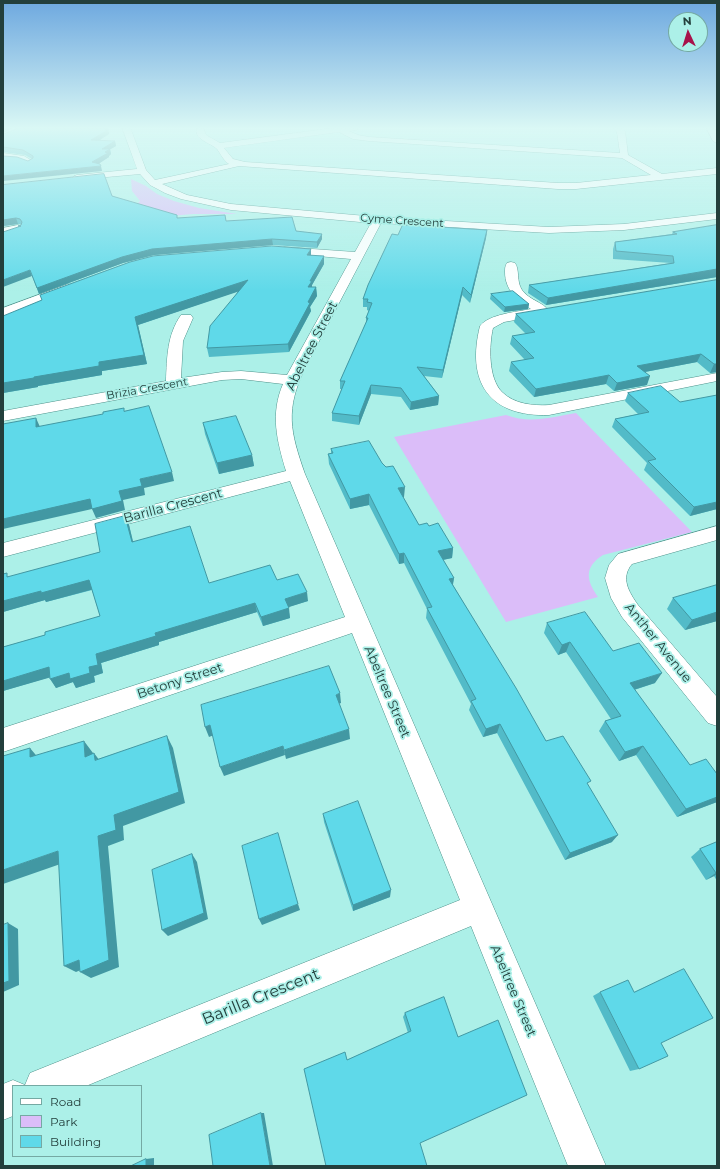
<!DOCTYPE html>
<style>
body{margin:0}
#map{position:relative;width:720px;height:1169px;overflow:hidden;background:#acf0e8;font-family:Montserrat,sans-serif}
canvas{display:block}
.frame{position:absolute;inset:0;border:4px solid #233f3c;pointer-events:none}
.legend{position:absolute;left:12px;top:1085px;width:130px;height:72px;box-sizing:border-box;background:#acf0e8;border:1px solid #75a9a3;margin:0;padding:5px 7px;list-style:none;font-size:12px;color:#233f3c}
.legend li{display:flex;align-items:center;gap:8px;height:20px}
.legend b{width:20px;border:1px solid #75a9a3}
.north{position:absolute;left:668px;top:12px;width:40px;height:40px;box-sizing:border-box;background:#acf0e8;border:1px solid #75a9a3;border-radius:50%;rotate:356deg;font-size:11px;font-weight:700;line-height:16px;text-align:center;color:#233f3c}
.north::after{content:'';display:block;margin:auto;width:14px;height:18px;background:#a7134a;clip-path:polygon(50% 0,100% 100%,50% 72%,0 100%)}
</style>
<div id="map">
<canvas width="720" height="1169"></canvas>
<div class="frame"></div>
<ul class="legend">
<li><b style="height:5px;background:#fff"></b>Road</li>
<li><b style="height:11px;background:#dbbdf9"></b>Park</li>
<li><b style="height:11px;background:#5fd9e9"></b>Building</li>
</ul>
<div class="north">N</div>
</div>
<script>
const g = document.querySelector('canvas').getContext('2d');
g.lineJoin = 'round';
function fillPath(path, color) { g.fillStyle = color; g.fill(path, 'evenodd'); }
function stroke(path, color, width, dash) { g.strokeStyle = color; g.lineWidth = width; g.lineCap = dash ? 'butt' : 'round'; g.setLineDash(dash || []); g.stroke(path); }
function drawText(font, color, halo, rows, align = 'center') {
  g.font = font + ' Montserrat,sans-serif'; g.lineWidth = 3.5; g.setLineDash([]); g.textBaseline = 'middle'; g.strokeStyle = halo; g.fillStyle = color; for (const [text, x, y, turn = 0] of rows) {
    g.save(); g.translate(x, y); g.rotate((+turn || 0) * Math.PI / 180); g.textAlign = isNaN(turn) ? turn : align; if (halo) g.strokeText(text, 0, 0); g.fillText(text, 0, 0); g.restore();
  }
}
const green = new Path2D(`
 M131,179L146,186L157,194L174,201L199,208L237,214H193L137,219L130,212L140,201L132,191Z
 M576,413L692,532L603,555C584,567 586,580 598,597L506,622L394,437L506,415C530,424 552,417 576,413Z`);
const minor = new Path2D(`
 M122,127H130L146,170L155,180L229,164C223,160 221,154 217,149C210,142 193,140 197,127H203L206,135L220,143L341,127H357V130L349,131L358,135L369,137L620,153L617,132L613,127H621L625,131L628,155L662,174L717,168V174L576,189H558L239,166L162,184L187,195L231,204L377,217L549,227L624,224L717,213V219L624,230L549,233L381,223L305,368C285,410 290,431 305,474L606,1166H568L471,926L86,1086H13V1116L3,1120V1084L13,1080L25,1085L30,1073L460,900L352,633L3,752V728L345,617L290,481L3,557V543L286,471C277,441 270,414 283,384L241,379L222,380L3,421V411L166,381C167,357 167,335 181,315H191L193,318L183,341L181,378L222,372L241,371L287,375L351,259L284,253L278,250L284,247L355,252L371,223L231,210L181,199L165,193L150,185L140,174L74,180L72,178L74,176L77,175L137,169ZM339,132L353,139L369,141L622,158L651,175L576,183H558L245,162L233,159L224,148Z
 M706,127H714L717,133V143L713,141Z
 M3,153L24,156L34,162L30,165L19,160L3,159Z
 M18,225L22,226L23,228L22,230L3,234V228Z
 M511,262L515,263C520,270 516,281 522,290C529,300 543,302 549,311L548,314L543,315L504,322L493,328C489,345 488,378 502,392C514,404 533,406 549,405L717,373V381L549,415C489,417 466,382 480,326C489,314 517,312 531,309C517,300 505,290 505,272C505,268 505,266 507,263Z
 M68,284L72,285L74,288L72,291L3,317V308Z
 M717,526V540L632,564C620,578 629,592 638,605L717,697V726L708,723L622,617L611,598L605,578L609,565L618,554Z`);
const wall = new Path2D(`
 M108,128L109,134L100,140L115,141L116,146L110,149L111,154L109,156V157L99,163L102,171L28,161L32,159L25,155L3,152V135Z
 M3,185L112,196L178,218L226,221L296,231L322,239L317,248L273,245L154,255L123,263L39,294L32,276L18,226L21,225V224H18L3,226Z
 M717,225V277L546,305L528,293L529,285L671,263L613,259V249L615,242L672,234L673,232Z
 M487,230L486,238L470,303L462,295L442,378L424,376L439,396L438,405L410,410L401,397L371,394L359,425L332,421V413L342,389H340V381L366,323V318L369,311L367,310V307H363V299L398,235Z
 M311,255L324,264L312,285V287H316L317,296L310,307L311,311L289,352L209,357L207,348L238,291L138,325L147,364L102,371V375L38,386V387L3,393V316Z
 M717,280V372L710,373L697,362L645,372L647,385L614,391L606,384L534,397L509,371L511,362L525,360L510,344L512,336L526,334L514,322L516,314Z
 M491,294L529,304L528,309L504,312L490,299Z
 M628,393L680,402L717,509L690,516L644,470L647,463L612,427L615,419L638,414L625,401Z
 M203,423L252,455L254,466L219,474L205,434Z
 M331,449L382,463L404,497H403L419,525L429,526L453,548L452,558L443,560L454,578L453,585L546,741L588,785L612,842L565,860L497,733L483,737L469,710L471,704L426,618L427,609L404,563L399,564L369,505L350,509L329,464L328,454L331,453Z
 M125,516L129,525L133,541L209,583L277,580L308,601L288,607L290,618L263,626L257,612L159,642V645L101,663L103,673L94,676L95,682L76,688L73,682L56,688L50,677L3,691V647L45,635L100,616L92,590L46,602L45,600L3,612V574L9,577L100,552Z
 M717,585V621L685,630L667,609L673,598Z
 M547,623L613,651L655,683L634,690L690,765L717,774V802L677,817L636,755L619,761L599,731L605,721L611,719L566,652L558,655L544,633Z
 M323,814L390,897L353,911L324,822Z
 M717,842V881L714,876L706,880L691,857L700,849Z
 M600,992L639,1069L630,1071L593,996Z
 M444,997L326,1166L347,1060L408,1033L403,1017L405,1013Z`);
const shadedWall = new Path2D(`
 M4,127H15L3,133V128Z
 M108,128L109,134L93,144L91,140Z
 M115,141L116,146L106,152L110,149L111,154L109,156V157L94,167L92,162L102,149Z
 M101,166L102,171L3,181V176Z
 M16,218L18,224L3,226V220Z
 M487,230L486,238L470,303L471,295Z
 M322,234V239L317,248V242Z
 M272,239L273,245L154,255L123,263L39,294L37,288L122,257L152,249Z
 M311,249V257L307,255Z
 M324,256V264L312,285V289L308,287L310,281Z
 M717,269V277L546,305L548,298Z
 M30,270L32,276L3,287V280Z
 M248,280L249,288L138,325L147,364L102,371V375L38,386V387L3,393V383L99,362L135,317Z
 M316,287L317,296L310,307L311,311L289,352L288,344L308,302Z
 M463,287L462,295L442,378L443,370Z
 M529,304L528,309L504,312L505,307Z
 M701,354L697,362L634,374L637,366Z
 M714,364H717V372L710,373Z
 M609,375L606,384L534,397L536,389Z
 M650,376L647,385L614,391L617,383Z
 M371,385V394L359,425V416Z
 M439,396L438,405L410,410L411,402Z
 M36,418L40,427H36Z
 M252,455L254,466L219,474L217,463Z
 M172,472L174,481L144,488L145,495L123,500L125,510L96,518L92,509L3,529V519L140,479Z
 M405,487L404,497L397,498L398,488Z
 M369,494V505L350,509V499Z
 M717,502V509L690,516L694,507Z
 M125,516L129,525L135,551L132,542Z
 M453,548L452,558L437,561L438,551Z
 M404,553V563L399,564V554Z
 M454,578L452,588L449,579Z
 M89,580L94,589L46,602L45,600L3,612V601L41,591Z
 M307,592L308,601L286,608L285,599Z
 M255,603L257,612L159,642V645L101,663L103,673L94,676L95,682L76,688L73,682L56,688L50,679L89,667L96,654L155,633Z
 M289,608L290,618L263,626L261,617Z
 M717,612V621L685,630L692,620Z
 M570,642L566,652L558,655L562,645Z
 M49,667L55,676L3,691V681Z
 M662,673L655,683L624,693L630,683Z
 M340,693L341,703L336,705V695Z
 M500,724L497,733L483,737L486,729Z
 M210,725L214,735L209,737L205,727Z
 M349,729L350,739L286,759L284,750Z
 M167,736L173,748L185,803L123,826L124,840L108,846L119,967L91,978L80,972L98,836L114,815Z
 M84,741L93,753L94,768L85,757Z
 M283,746L285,755L224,776L220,767Z
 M643,746L636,755L619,761L625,752Z
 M30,748L40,760L30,757Z
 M94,753L103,765L95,760Z
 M717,797V802L677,817L686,809Z
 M618,835L612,842L565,860L570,853Z
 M58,851L69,861L3,884V870Z
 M192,854L197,862L208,919L168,936L162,930Z
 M717,872V874L714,876L706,880Z
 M391,890L390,897L353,911V905Z
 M298,904L300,910L262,925L259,919Z
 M8,923L18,929L19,985L3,992V983Z
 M79,960L90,966L76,972L64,966Z
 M261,1113H264L273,1166H270Z
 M154,1158V1166H146V1159Z`);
const building = new Path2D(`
 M20,127L108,128L105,130H108L91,140L115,141L102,149H110L105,152L108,153L92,162L100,164L101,166L3,176V156L17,157L28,161L33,158V156L23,150L3,147V135Z
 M104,174L112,196L177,215V218L225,215L226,221L292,217L296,231L322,234L317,242L272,239L152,249L122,257L37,288L30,270L3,280V232L21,226H18L21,225L22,222L20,219L16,218L3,220V185Z
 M409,225L487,230L471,295L463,287L443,370L417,367L439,396L411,402L401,388L371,385L359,416L332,413L345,381H340L368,318H366L372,303L367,302L368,299H363L368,285L392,234L398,235L402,226Z
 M717,225V269L548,298L529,285L674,263L673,256L616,251L615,242L677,234L673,232Z
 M272,246L311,249L307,255L324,256L310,281H312L308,287H316L308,302L310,303L288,344L207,348L210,326L248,280L135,317L144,355L99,362V366L34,377V378L3,383V316L42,300L40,295L130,262L153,256Z
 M717,280V364H714L701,354L637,366L650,376L617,383L609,375L536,389L511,362L534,358L512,336L535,332L516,314Z
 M513,291L529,304L505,307L491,294Z
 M661,386L680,402L717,395V502L694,507L648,461L656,459L615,419L649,412L628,393Z
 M149,406L172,472L140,479L142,486L119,491L122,501L92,509L90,499L3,519V424L36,418V427L103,414V412L124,408V411Z
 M236,416L252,455L217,463L203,423Z
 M369,441L382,463L386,467L393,466L405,487L398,488L419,525L427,523L429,526L438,523L453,548L438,551L454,578L449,579L516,688L546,741L563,736L591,781L587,783L618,835L570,853L500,724L486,729L471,701L476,699L427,608L432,607L404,553L399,554L369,494L350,499L328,454L333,453L331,449Z
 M125,516L132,542L190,526L209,583L270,565L277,580L298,574L307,592L285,599L289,608L261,617L255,603L155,633L156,636L96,654L98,665L89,667L90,673L70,679L69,673L50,679L49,667L3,681V647L45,635V632L100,616L89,580L41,593V591L3,601V574L7,573V577L100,552L95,524Z
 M717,585V612L692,620L673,598Z
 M585,612L613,651L639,643L662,673L630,683L690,765L706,759L717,774V797L686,809L643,746L625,752L605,721L621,716L570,642L562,645L547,623Z
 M329,666L340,693L336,695L349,729L284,750L283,746L220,767L210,725L205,727L201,705Z
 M167,736L179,792L114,815L116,830L98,836L109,960L80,972L79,960L64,966L58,851L3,870V756L30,748V757L84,741L85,757L94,753L95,760Z
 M358,801L391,890L353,905L323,814Z
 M278,833L298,904L259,919L242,846Z
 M717,842V872L716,873L700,849Z
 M192,854L204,913L162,930L152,870Z
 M8,923L9,981L3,983V925Z
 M684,969L713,1018L661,1043L668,1056L639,1069L600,992L628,980L634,992Z
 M444,997L458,1037L498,1020L527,1095L420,1143L427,1166H326L304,1069L345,1052L347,1060L411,1031L405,1013Z
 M261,1113L270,1166H213L209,1135Z
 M146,1159V1166H131Z`);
const farStreetnames = [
 ["Cyme Crescent",402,221,4],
 ["Brizia Crescent",147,389,-10]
];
const streetNames = [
 ["Abeltree Street",312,346,-63],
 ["Barilla Crescent",173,506,-15],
 ["Anther Avenue",658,643,51],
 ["Betony Street",180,681,-18],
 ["Abeltree Street",387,692,67],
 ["Abeltree Street",513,991,67]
];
const nearStreetnames = [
 ["Barilla Crescent",261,997,-22]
];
fillPath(green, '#dbbdf9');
stroke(minor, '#4e918a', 1);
fillPath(minor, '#fff');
fillPath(wall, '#52bbc8');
fillPath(shadedWall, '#4298a3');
fillPath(building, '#5fd9e9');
stroke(building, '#4298a3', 1);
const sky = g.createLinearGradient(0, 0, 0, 291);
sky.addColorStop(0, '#6da8df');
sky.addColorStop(0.44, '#daf8f5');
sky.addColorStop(1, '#daf8f500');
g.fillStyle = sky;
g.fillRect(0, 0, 720, 291);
drawText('11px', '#233f3c', '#acf0e8', farStreetnames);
drawText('13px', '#233f3c', '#acf0e8', streetNames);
drawText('16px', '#233f3c', '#acf0e8', nearStreetnames);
</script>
